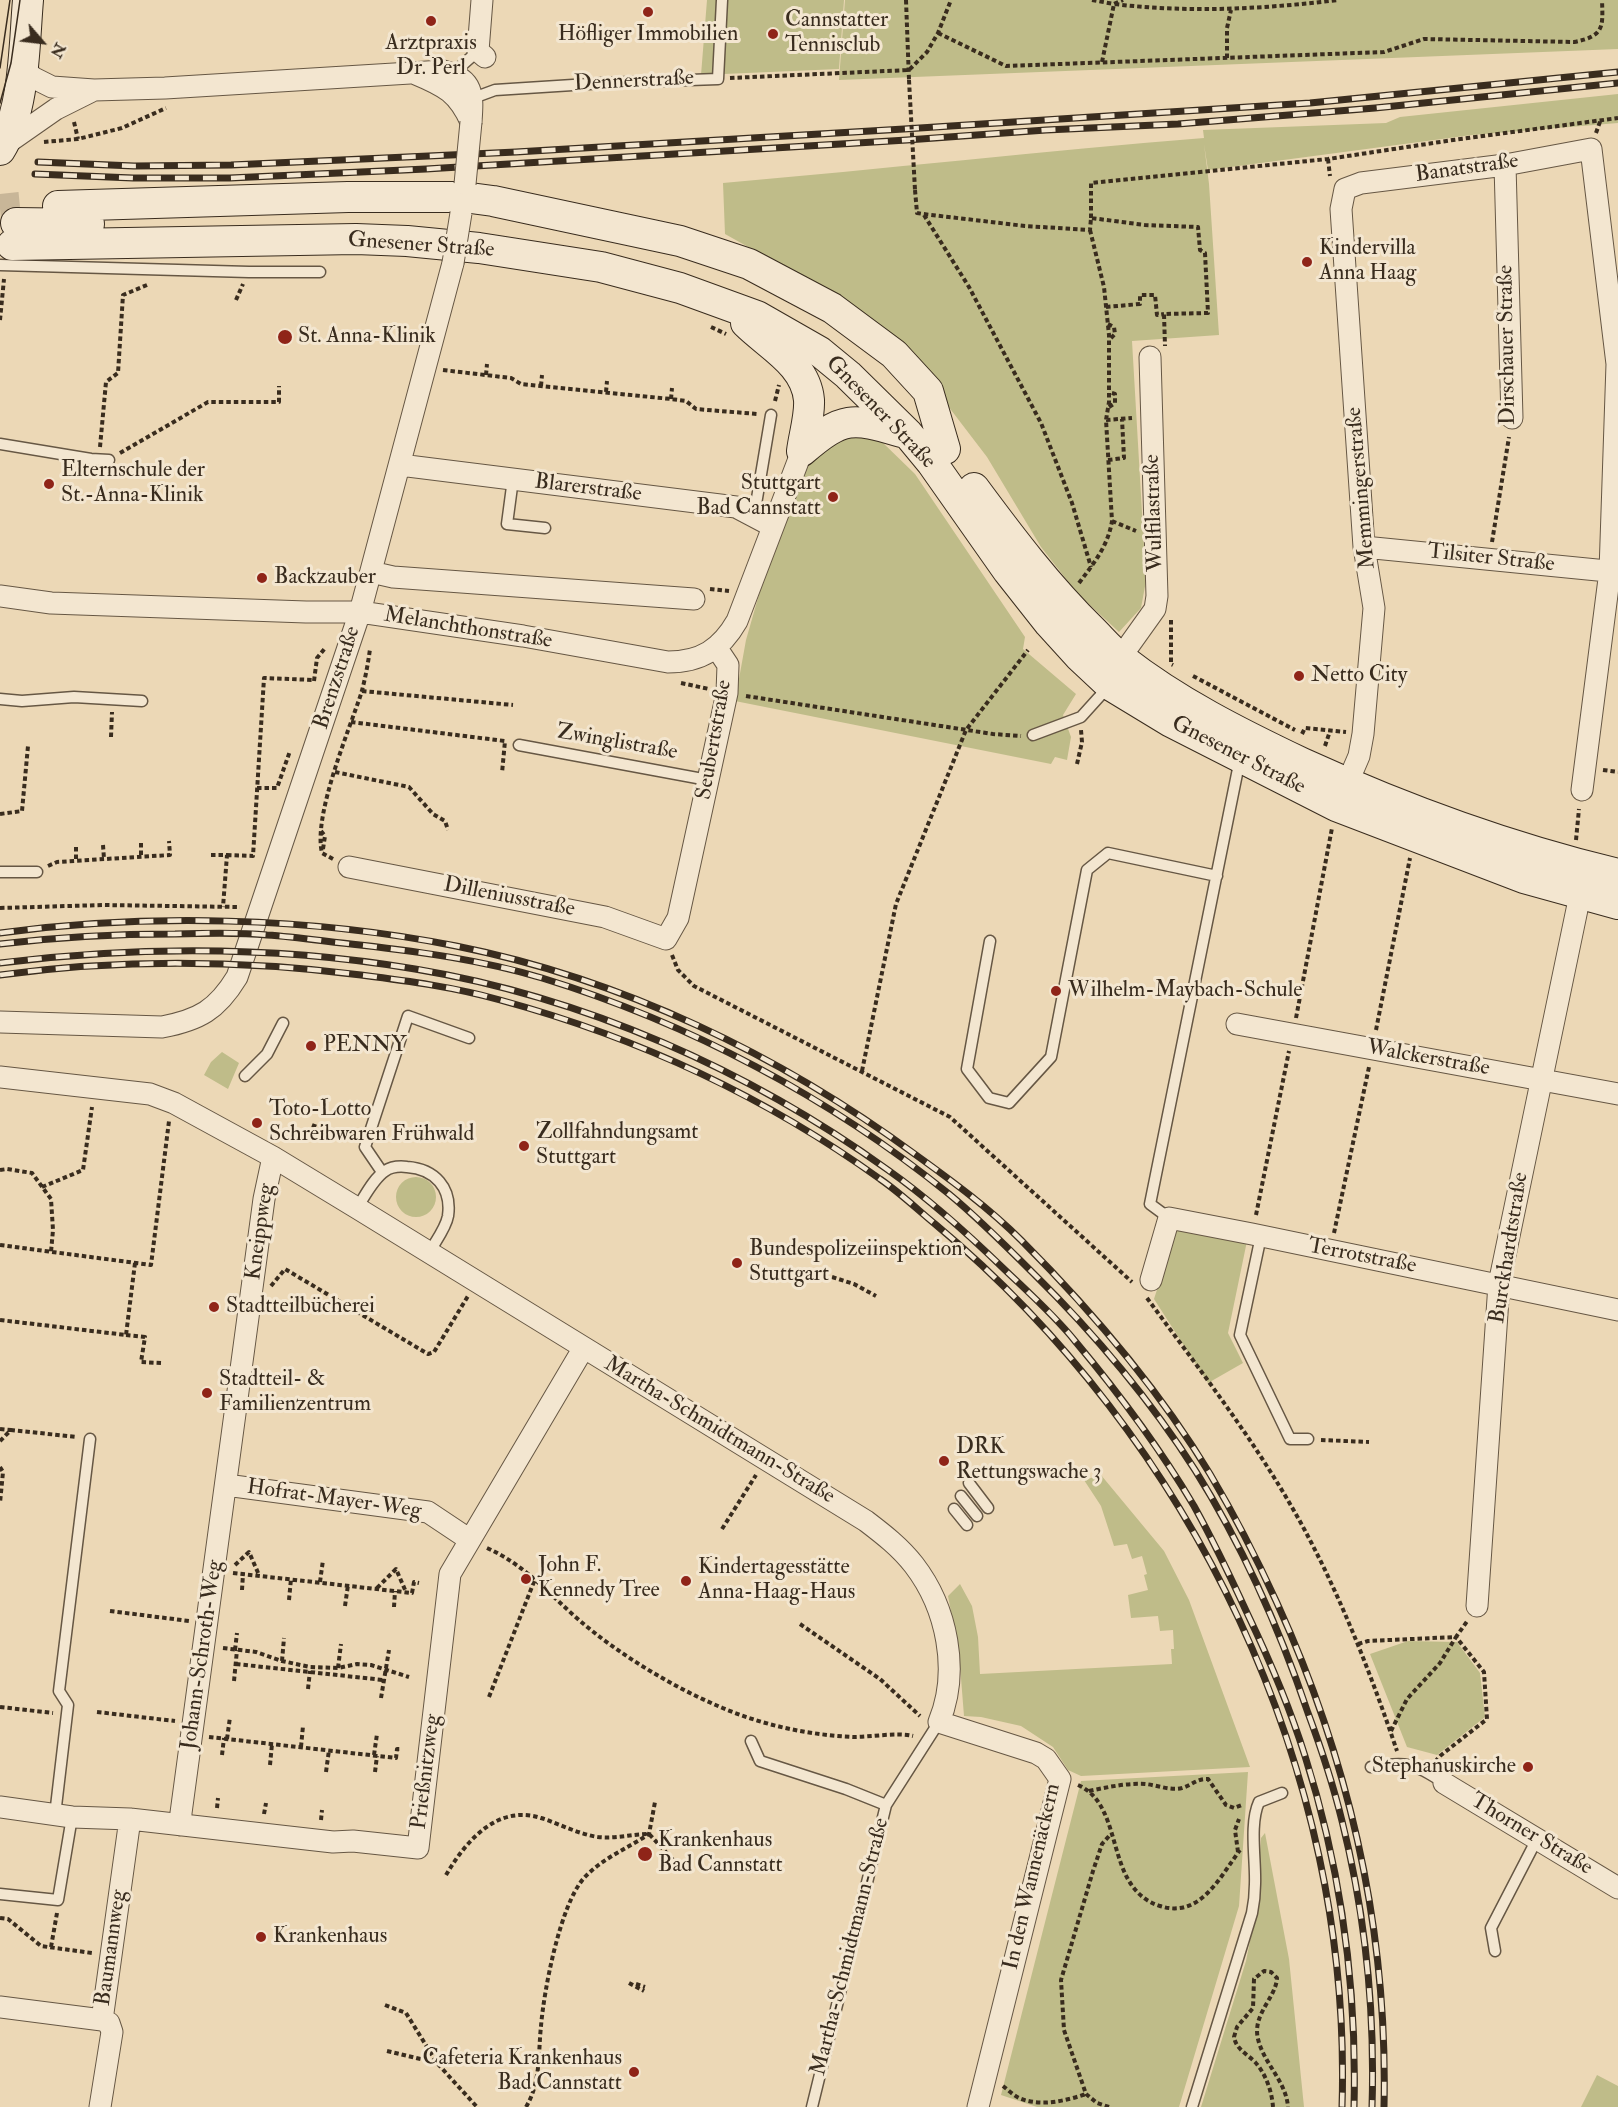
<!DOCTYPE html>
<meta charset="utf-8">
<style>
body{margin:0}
#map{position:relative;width:1618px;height:2107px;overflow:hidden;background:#ecd8b6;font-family:"IM FELL Double Pica",serif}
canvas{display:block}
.north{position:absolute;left:12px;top:12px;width:60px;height:60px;-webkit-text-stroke:4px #f3e6d0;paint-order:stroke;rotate:118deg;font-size:16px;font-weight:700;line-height:24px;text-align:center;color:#392c1e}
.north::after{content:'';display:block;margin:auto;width:21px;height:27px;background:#392c1e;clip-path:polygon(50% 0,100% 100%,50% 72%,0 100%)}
</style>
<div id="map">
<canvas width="1618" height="2107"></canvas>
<div class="north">N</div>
</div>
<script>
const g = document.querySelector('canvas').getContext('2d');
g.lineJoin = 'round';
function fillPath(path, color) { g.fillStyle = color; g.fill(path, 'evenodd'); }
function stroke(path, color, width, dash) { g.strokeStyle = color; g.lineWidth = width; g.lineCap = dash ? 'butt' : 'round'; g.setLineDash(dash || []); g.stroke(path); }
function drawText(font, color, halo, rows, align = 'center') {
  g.font = font + ' "IM FELL Double Pica",serif'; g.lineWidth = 6; g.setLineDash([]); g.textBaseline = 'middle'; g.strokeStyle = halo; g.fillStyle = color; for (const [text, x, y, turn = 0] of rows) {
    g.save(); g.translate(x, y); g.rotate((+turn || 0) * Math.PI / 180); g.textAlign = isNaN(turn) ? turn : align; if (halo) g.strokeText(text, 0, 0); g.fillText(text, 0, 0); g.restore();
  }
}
const green = new Path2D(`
 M707,0H844L839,69L701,75Z
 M845,0H1618V49L839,80Z
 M1618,94V123L1472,135L1208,170L1204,144L1209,184L1219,335L1132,341L1146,581L1141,608L1119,632L1077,593L1041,547L987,457L909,355L843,300L725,234L723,183C883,169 1043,151 1204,138L1203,130L1386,123L1400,117Z
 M838,432L879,439L915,474L1025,637L1023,649L1076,694L1063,715L1071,737L1067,760L1055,757L1051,764L735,701L746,640L768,563L805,469L820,444Z
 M222,1052L239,1063L228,1089L204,1075L211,1062Z
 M396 1197a20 20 0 1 1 40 0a20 20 0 1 1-40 0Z
 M1177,1228L1247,1241L1228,1333L1243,1363L1208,1383L1154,1299Z
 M1101,1475L1164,1551L1189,1600L1250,1767L1081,1776L1068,1770L1053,1747L1021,1726L981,1717L964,1716L959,1653L948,1596L960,1584L972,1606L978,1637L980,1674L1172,1664L1171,1649H1174L1173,1630L1160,1631L1158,1616L1131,1618L1128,1595L1148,1590L1144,1575L1147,1574L1142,1556L1132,1559L1127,1544L1114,1546L1101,1506L1084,1480Z
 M1408,1641L1457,1642L1480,1673L1485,1717L1437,1755L1407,1747L1370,1654Z
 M1248,1772L1239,1906L1179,2107H1037L1001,2095L1081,1781Z
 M1265,1833L1289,1959L1304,2107H1201L1246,1961L1256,1911L1261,1838Z
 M1597,2075L1618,2086V2107H1581Z`);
const secondaryTunnel = new Path2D(`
 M0,209L20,207`);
const path = new Path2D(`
 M906,0L909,80
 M1092,0L1114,4L1123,0
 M938,33L1006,66L1384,52L1424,39L1574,42C1604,36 1603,28 1602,0
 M1227,58V28L1231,10
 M1102,62L1114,4C1189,13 1263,9 1338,0
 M730,78L909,70L927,52L938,33L951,0
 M74,122L78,139
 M1596,133L1601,119
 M44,142L78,139L122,128L166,108
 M1328,159L1330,176
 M915,190L917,213L923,214L1025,226L1090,230L1091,218L1145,225L1198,227L1200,250L1205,253L1208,313L1164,314L1165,346
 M924,215L969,287L1041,423L1072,503L1091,567
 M1091,218V183L1328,159L1453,140L1618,118
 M236,300L243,284
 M1106,307L1140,304V295H1155L1157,315L1164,314
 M0,320L4,279
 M1108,324L1114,327L1115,334L1109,340
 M711,327L726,334
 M443,370L511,378L521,384L671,399L686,401L696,409L757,414
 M486,375L487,364
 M541,386L542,375
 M606,392L607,381
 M671,399L672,388
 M775,401L779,385
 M1109,407L1115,403V394L1109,392
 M1106,420L1132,418
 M100,447L106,382L118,373L123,295L147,285
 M120,453L208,402H279V386
 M1108,460L1124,458L1122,419
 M1112,521L1136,531
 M1492,542L1509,437
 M1079,583C1094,563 1108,546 1112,521L1106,420L1109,402V335L1104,287L1090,230
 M710,589L729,591
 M1171,620V664L1173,665
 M1193,676L1295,730
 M314,681L317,658L326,647
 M681,683L709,689
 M362,691L513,705
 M746,696L993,734L1021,736
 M351,722L505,741L502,773
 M1302,734L1305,728L1346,732
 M111,737L112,712
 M1325,746L1330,731
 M1077,764L1082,742L1081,730
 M1603,770L1618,772
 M335,772L409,787L433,814L445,821L448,830
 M257,788H277L290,751
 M0,814L22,811L28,746
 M321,831L325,836L323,849
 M1576,840L1579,809
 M141,843V857
 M103,845L104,859
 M76,847V861
 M211,855H227L223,907
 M227,855L253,856L264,678L314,680
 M333,859L322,853C313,816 348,733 361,694C365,680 368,664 370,649
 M48,866L57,862L170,855L169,841
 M0,908L103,905L240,907
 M672,955L678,970L694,986L950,1117L1132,1282
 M1296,1018L1332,828
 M1376,1030L1410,858
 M862,1071L896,904L966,730L1028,650
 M312,1125L333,1133
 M0,1170L7,1169L32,1173L51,1199L53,1230L51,1252
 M42,1187L83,1170L92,1107
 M1256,1215L1289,1051
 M1334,1233L1369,1067
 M0,1245L151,1265L169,1121
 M832,1277L854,1284L876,1296
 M271,1286L285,1269L428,1354L434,1352L468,1296
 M1147,1298C1205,1377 1267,1456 1312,1544C1346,1610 1373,1680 1397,1751
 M0,1320L126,1335L135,1263
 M126,1335L145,1337L141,1362L161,1363
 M0,1429L11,1430
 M1321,1440L1369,1442
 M0,1441L11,1430L77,1437
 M0,1467L3,1472L0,1503
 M722,1529L756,1475
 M487,1548C525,1565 548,1593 579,1620C617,1653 671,1686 718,1706C761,1725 808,1735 854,1737C871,1737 898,1732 913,1736
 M235,1565L249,1552L259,1575
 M233,1573L412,1593L414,1582L419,1583
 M320,1582L323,1560
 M377,1588L396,1569L406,1592
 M242,1590L243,1574
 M289,1600L291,1579
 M345,1606L348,1585
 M394,1607L395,1591
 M110,1611L189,1621
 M800,1624L880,1679L920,1716
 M1358,1644L1368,1641L1456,1637L1468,1620
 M223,1648L256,1652L282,1661L310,1667L338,1668L357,1664L371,1665L409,1677
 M235,1650L237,1633
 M282,1661L284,1638
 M236,1664L383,1680
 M338,1668L341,1644
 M234,1681L237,1650
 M308,1689L310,1671
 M489,1697L535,1579
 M381,1698L389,1650
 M0,1707L53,1713
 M97,1712L175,1721
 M1391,1731L1407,1699L1440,1663L1456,1637L1484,1672L1487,1719L1440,1756L1435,1762
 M209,1737L396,1758L397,1749H400
 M227,1739L230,1717
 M301,1747L303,1726
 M222,1755L224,1738
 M374,1755L377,1734
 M270,1765L272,1744
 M326,1772L329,1750
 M375,1772L377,1756
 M1078,1785C1126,1806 1103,1888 1160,1906C1200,1919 1220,1877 1240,1850
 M1089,1791C1108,1787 1126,1783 1145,1784C1157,1785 1170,1791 1182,1788C1192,1785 1198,1778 1208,1779L1226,1805L1234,1808L1242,1805
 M217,1808L218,1798
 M264,1814L266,1803
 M321,1820L322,1810
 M1238,1852L1235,1830L1239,1819
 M446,1875C466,1841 497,1804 541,1818C560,1824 578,1834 598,1837C615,1839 632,1834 649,1834L677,1864
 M0,1918L8,1919L41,1946L92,1953
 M51,1947L57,1913
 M629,1983L644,1991
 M636,1984L645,1987
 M385,2005L406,2013L437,2063L477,2107
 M387,2051L437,2063
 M1003,2086C1008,2090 1013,2095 1019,2098C1040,2107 1065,2101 1086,2094
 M526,2107C541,2082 538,2054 541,2026C544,1990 560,1905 584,1878C601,1859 628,1848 649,1834L655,1802
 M1109,2107L1097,2103L1086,2094L1064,2030L1061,1980L1093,1871L1102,1844L1110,1835
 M1273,2107C1272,2092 1266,2074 1255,2062C1247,2054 1236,2049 1234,2037L1237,2027L1253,2008L1254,1979L1264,1971L1271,1972L1277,1978C1276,1998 1252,2014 1258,2039C1264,2064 1286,2081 1288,2107`);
const lane = new Path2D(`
 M451,75L478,51
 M468,100L495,90L604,83L718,79L722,0
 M0,265L249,272H320
 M0,444L91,459L109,460
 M513,479L507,524L545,528
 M754,516L771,415
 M0,699L22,701L74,697L142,701
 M1033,735L1081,717L1109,686
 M519,745L708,780
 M0,872H37
 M990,941L967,1069L989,1098L1009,1103L1051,1057L1087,870L1108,853L1217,876
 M245,1076L267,1054L283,1023
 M382,1172L365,1147L408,1016L469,1038
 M357,1208C365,1196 373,1179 385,1171C391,1167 399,1166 407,1167C435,1169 452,1188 448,1216C446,1228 435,1242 429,1253
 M1169,1218L1150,1204L1240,759
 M1261,1236L1240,1335L1290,1439H1308
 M969,1483L988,1508
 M961,1496L977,1516
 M954,1509L967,1525
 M751,1741L760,1761L846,1789L886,1805
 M1371,1767C1407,1762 1413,1762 1444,1783
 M55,1815L68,1705L59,1691L90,1439
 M0,1894L58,1900L72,1817
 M1495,1951L1491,1928L1537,1839
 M812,2107L886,1805L939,1722
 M1192,2107L1252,1913C1254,1903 1255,1893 1255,1884C1256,1860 1249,1824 1259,1802L1282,1793`);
const street = new Path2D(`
 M482,0L478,51L485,57
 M22,68L34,78L52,87L94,90L165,88L443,71C474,79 473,95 471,122
 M416,74C445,86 458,93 471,122
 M3,146L56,109L94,90
 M1505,165L1512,418
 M400,465L736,507L772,526
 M1364,547L1618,572
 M371,572L393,577L694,599
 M0,596L51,603L306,612H360L523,636L668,662C701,662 721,649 737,621L802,451
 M1120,658L1155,609L1157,596L1150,357
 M1347,784L1359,756L1363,734L1374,608L1364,547L1341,209L1345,189L1361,183L1505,165L1591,149L1617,364L1610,571L1582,790
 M349,867L605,917L666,939L678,918L727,693L728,665L716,647
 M0,1022L162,1027C199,1020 217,1010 237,977L360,612L453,263
 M1237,1024L1618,1094
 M0,1077L150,1094L174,1103L273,1157L357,1208L866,1521C883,1534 900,1547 914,1565C947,1608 960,1671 939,1722L1036,1753L1046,1759L1060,1779L978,2107
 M1151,1280L1169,1218L1252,1234L1618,1310
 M226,1485L428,1512L470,1540
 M1477,1606L1499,1284L1580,895
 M1444,1783L1618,1888
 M0,1807L72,1817L130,1819L333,1842L353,1841L418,1848L450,1574L583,1349
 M181,1825V1813L264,1199L273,1157
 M0,2007L102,2020
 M100,2107L112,2032L109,2023L102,2020L130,1819`);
const secondary = new Path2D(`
 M0,150C25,110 24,46 28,0
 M58,206L348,197H463L493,201L680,241L749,264L832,308L894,354L928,391L945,449
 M16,223L89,224
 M12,245L356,239L407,241L479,248L601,267L680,288L757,316L820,352L848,375L908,434L932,463L1008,571L1049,623L1079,656L1110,685L1171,722L1336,806L1524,878L1618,904
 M746,323C769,346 806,364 809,400C810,416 804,435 802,451
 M802,451C845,414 853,418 905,433
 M974,488C1011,538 1048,587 1092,630C1102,640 1111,651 1122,659C1177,702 1239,733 1302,763C1403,809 1509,848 1618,874`);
const tram = new Path2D(`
 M0,68L10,0
 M0,103L11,63L20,0`);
const rail = new Path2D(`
 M38,162L134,166L231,165L516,152L904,129L1310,103L1618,72
 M35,174L133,178H230L426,169L907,140L1046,130L1178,124L1375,108L1618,83
 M0,933C147,913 310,917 456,946C622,979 780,1055 916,1155C952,1181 989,1208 1021,1240C1089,1308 1160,1391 1210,1474C1235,1516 1257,1559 1277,1603C1350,1763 1388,1931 1384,2107
 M0,944C58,937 116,934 175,934C206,933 237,932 267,935C298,937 329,942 360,945C421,952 482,960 542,978C689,1023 829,1097 949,1194C978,1218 1005,1245 1032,1272C1093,1332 1149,1398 1195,1470C1242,1545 1280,1630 1308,1713C1321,1748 1333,1784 1342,1821C1365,1913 1375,2012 1372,2107
 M0,963C137,946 279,946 415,969C584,997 749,1070 888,1170C929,1199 968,1234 1004,1269C1028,1292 1054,1315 1075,1341C1117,1391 1161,1450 1194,1506C1214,1542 1231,1578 1248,1615C1270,1661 1290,1708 1305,1756C1341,1869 1357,1989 1354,2107
 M0,975C120,959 241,960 361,975C408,981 454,987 500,1000C636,1037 766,1097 880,1179C899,1192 917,1209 935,1224C1192,1438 1353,1770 1342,2107`);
const pathBridge = new Path2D(`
 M909,80L915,190`);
const streetBridge = new Path2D(`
 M465,184L471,122
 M453,263L461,213`);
const markers = [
 [648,12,6,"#8f2418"],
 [431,21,6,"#8f2418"],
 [773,34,6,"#8f2418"],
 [1307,262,6,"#8f2418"],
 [285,337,8,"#8f2418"],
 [49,484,6,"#8f2418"],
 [833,497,6,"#8f2418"],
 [262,578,6,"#8f2418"],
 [1299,676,6,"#8f2418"],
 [1056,991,6,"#8f2418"],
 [311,1046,6,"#8f2418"],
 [257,1123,6,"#8f2418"],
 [524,1146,6,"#8f2418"],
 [737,1263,6,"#8f2418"],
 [214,1307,6,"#8f2418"],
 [207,1393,6,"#8f2418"],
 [944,1461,6,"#8f2418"],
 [526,1579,6,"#8f2418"],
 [686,1581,6,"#8f2418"],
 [1528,1767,6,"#8f2418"],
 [645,1854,8,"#8f2418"],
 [261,1937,6,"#8f2418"],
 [634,2072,6,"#8f2418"]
];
const poiNames = [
 ["Cannstatter",785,21],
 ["Tennisclub",785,46],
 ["Höfliger Immobilien",648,35,"center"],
 ["Arztpraxis",431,44,"center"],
 ["Dr. Perl",431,69,"center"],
 ["Kindervilla",1319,249],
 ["Anna Haag",1319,274],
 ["St. Anna-Klinik",298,337],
 ["Elternschule der",61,471],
 ["St.-Anna-Klinik",61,496],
 ["Stuttgart",821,484,"right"],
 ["Bad Cannstatt",821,509,"right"],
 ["Backzauber",274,578],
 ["Netto City",1311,676],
 ["Wilhelm-Maybach-Schule",1068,991],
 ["PENNY",323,1046],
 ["Toto-Lotto",269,1110],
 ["Schreibwaren Frühwald",269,1135],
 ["Zollfahndungsamt",536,1133],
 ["Stuttgart",536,1158],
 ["Bundespolizeiinspektion",749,1250],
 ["Stuttgart",749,1275],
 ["Stadtteilbücherei",226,1307],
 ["Stadtteil- &",219,1380],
 ["Familienzentrum",219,1405],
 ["DRK",956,1448],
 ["Rettungswache 3",956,1473],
 ["John F.",538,1566],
 ["Kennedy Tree",538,1591],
 ["Kindertagesstätte",698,1568],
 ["Anna-Haag-Haus",698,1593],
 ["Stephanuskirche",1516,1767,"right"],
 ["Krankenhaus",658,1841],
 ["Bad Cannstatt",658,1866],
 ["Krankenhaus",273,1937],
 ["Cafeteria Krankenhaus",622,2059,"right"],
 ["Bad Cannstatt",622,2084,"right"]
];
const streetNames = [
 ["Dennerstraße",634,82,-3],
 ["Banatstraße",1467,169,-8],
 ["Gnesener Straße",421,246,4],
 ["Dirschauer Straße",1508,345,-91],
 ["Gnesener Straße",880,413,46],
 ["Memmingerstraße",1362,488,-95],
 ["Blarerstraße",588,489,7],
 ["Wulfilastraße",1155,513,-92],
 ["Tilsiter Straße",1491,559,6],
 ["Melanchthonstraße",468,629,9],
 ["Brenzstraße",338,678,-72],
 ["Seubertstraße",715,740,-80],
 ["Zwinglistraße",617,743,10],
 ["Gnesener Straße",1238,756,27],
 ["Dilleniusstraße",509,898,11],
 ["Walckerstraße",1428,1059,10],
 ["Kneippweg",261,1232,-82],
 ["Burckhardtstraße",1510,1248,-81],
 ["Terrotstraße",1362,1257,11],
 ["Martha-Schmidtmann-Straße",719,1431,31],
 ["Hofrat-Mayer-Weg",334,1500,8],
 ["Johann-Schroth-Weg",203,1655,-82],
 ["Prießnitzweg",427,1772,-83],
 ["Thorner Straße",1531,1835,31],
 ["In den Wannenäckern",1033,1877,-77],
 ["Martha-Schmidtmann-Straße",851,1947,-76],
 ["Baumannweg",112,1948,-82]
];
fillPath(green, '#bfbc89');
stroke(secondaryTunnel, '#c8b698', 30, [30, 15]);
stroke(lane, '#665744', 13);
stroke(street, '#665744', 23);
stroke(secondary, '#392c1e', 32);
stroke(path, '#392c1e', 4, [4.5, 3]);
stroke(lane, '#f3e6d0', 10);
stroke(street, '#f3e6d0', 21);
stroke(secondary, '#f3e6d0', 30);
stroke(tram, '#392c1e', 1.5);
stroke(rail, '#392c1e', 7);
stroke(rail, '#f3e6d0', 4.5, [14]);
stroke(streetBridge, '#665744', 23, []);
stroke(pathBridge, '#392c1e', 4, [4.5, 3]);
stroke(streetBridge, '#f3e6d0', 21);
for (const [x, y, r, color] of markers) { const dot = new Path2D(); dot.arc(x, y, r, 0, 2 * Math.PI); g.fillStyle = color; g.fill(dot); stroke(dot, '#f3e6d0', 2); }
drawText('22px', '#392c1e', '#f3e6d0', poiNames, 'left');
drawText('22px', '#392c1e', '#f3e6d0', streetNames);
</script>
